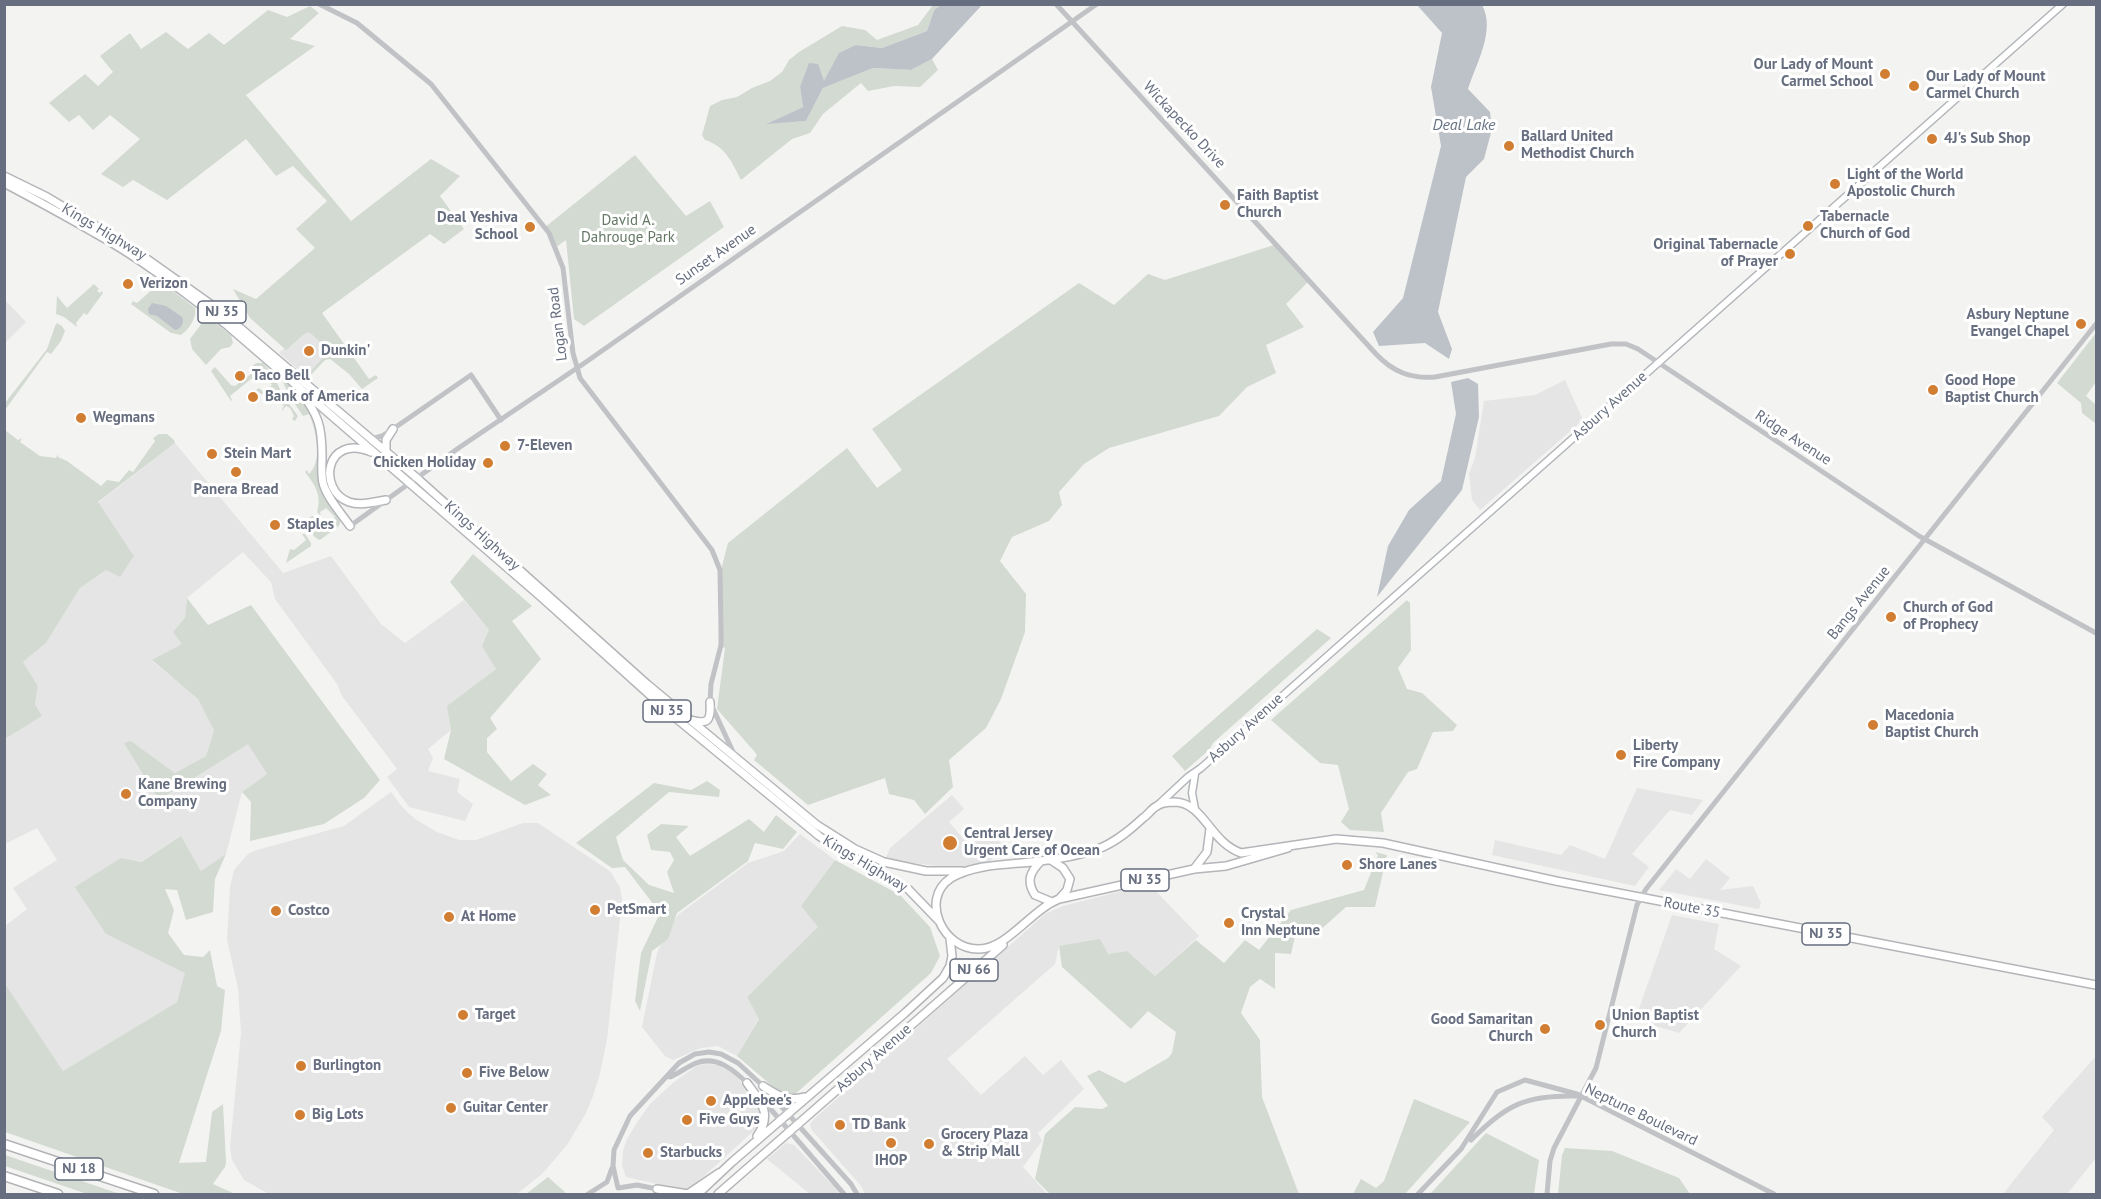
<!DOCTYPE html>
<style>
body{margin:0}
#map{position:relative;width:2101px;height:1199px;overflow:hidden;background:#f3f4f1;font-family:"PT Sans",sans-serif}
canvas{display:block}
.frame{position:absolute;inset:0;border:6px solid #666e7f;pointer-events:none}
</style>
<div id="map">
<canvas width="2101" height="1199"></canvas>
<div class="frame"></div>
</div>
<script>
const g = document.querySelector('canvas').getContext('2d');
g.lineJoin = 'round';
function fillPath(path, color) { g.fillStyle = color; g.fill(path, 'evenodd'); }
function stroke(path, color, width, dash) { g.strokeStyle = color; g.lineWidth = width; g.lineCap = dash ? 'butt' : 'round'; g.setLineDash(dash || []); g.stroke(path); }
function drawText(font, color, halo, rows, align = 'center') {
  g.font = font + ' "PT Sans",sans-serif'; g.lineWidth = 6; g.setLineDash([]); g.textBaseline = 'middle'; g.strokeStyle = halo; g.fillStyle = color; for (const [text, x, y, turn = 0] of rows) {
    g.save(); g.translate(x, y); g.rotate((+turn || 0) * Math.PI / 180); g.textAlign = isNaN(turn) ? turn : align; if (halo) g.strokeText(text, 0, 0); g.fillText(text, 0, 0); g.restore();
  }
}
const built = new Path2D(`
 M4,299L26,322L5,343H4Z
 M322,313L345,346L325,359L308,378L279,353Z
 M1565,380L1583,420L1480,510L1472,500L1469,474L1475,458L1484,401L1535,395Z
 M175,443L283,573L331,556L381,624L405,643L464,600L489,630L496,669L448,706L451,730L428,749L433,758L428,771L460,779L457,792L473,804L465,821L409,807L387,777L397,769L342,696L337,684L275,599L271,582L243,552L187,598L183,644L152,661L199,699L214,730L206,756L175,773L131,741L159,800L248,743L267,774L242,792L226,854L201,871L181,836L140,862L106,934L186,973L177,1002L63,1071L4,984L5,926L27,909L13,888L57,860L37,828L5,844V739L42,716L35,704L38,686L23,662L46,643L80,588L106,570L120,576L134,556L98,503Z
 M1637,788L1703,800L1692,815L1670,810L1632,854L1649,867L1635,886L1492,855L1495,840L1561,855L1570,845L1605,859Z
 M391,792L403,808L415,819L437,832L459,840H476L523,823H538L611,872L620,888L622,899L607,1040L599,1077L593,1096L586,1113L567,1145L542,1174L517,1194H269L244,1180L232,1160L230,1147L241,1033L238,988L227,940L230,887L234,870L248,854L257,850L344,826Z
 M952,795L964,809L949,822L969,845L988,828L1001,843L990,862L969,866H937L905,862L886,858L890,848Z
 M800,834L835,860L801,906L819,927L747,997L759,1018L737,1056L718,1046L701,1048L673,1060L665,1056L642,1027L657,953L668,928L679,914L748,863L784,851Z
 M1706,859L1730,878L1720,890L1753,886L1761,903L1759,909L1659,890L1676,869L1690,879Z
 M1149,884L1199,936L1155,976L1127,951L1108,954L1059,946L1055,964L947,1059L981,1095L1025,1056L1043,1075L1061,1060L1084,1089L1038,1133L1042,1141L1023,1167L1047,1194H865L861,1186L811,1129L810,1124L814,1119L1045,914L1063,906Z
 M1672,915L1719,924L1714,949L1741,966L1679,1033L1635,1020Z
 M2096,1056V1158L2067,1194H2003L2054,1130L2042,1117Z
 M708,1064L717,1065L732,1072L744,1085L760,1109V1125L690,1189H679L626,1177L622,1165L623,1151L627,1139L638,1121L650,1104L674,1082L698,1065Z
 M786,1143L794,1145L836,1189L839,1194H810L767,1159Z`);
const green = new Path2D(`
 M933,5H943L934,10L927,31L882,48L856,45L824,82L800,87L803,107L768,123L806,121L823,88L873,68L911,70L932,59L938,70L920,87L894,86L868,91L861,83L823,114L810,133L792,139L741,180C732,162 725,146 705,140L702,135L710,106L722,100L737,97L752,88L770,81L782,72L789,60L799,52L842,26L865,30L877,40L918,25Z
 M310,6L319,13L290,39L315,46L246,95L351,221L431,159L460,176L440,196L464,229L444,244L430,234L322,313L369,379L376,375L378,378L362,389L349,374L330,359L325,360L308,378L304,373L308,369L312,370L330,350L309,332L304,334L286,350L250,318L233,289L256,299L315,248L296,229L327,201L293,166L276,176L246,139L167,200L133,180L123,187L101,174L140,139L110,115L93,130L79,115L69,122L49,103L85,74L98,86L113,72L100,56L130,33L141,49L166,32L188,49L209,33L224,45L268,10L287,17Z
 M635,155L686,216L710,201L724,227L584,326L574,319L566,240L555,248L544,228Z
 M1277,244L1310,280L1286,304L1304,327L1266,345L1276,373L1247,387L1219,416L1109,448L1084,464L1059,492L1062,505L1049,521L1012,537L1000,561L1026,594L1025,632L1001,699L986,728L949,760L953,787L925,814L914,800L889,794L885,778L808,805L754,760L757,755L753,750L717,709L725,648L720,646L722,566L728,543L847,448L877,488L902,470L872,429L1079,283L1114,305L1148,274L1165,280Z
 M156,281L161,282L195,308C197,318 189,329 181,335L171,333L131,304L133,301L137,303L155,287L153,284Z
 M94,284L99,289L97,291L100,293L102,291L103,293L87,315L84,313L76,323L77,327L64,317L56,314L57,296L67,308Z
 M211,320L231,335L233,343L230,347L221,349L206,365L192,349L190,339L202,323Z
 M57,323L62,326L65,331L61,341L51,354L47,352L5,410V403L47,349L55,326Z
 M2096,333V382L2086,396L2096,405L2095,423L2082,413L2081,403L2057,383Z
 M257,363H263L273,374L283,396L298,416L295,421L292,419L294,416L290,408L286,406L283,409L284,412L282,409L284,406L279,400L276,402L274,400L276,398L268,393L261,394L256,390L259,388L264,392L272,385L261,371L230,396L232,400L231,401L211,371L215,367L231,385L235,386L251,374L253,365Z
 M282,379L299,394L315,418L319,437V476L341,519L339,526L320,540C311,537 307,526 310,517L313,516L316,519L312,518L313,522L310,524L316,531L335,517L326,508L320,512L321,516L317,512C322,495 315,485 305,472L307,470L309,474C323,461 316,430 309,414L303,416L288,394Z
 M5,430L18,440L22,438L20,442L40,456L56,458L58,454V457L67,461L101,486L107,480L119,482L129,470L133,472L155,441L153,438L159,434H167L174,440L175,443L98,502L134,556L120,577L106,570L80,588L46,643L23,662L38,686L35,704L42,716L5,739Z
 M302,534H305L311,543V546L286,563L290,549L294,550L306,540Z
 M473,554L532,606L512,621L541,659L490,718L497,729L487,738V752L511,781L533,764L547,774L538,785L551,795L525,805L444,759L451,730L447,706L496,669L482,646L489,630L450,582Z
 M187,598L208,625L251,605L380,780L364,798L324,824L250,841L251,802L242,792L267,774L248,744L159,800L124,743L131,741L175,773L206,756L214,730L198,699L152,660L182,644L173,632L185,618Z
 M1407,600L1410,603L1411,650L1398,668L1407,689L1422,693L1457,725L1453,731L1433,732L1417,769L1408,772L1381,813L1384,832L1350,830L1341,822L1349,809L1338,765L1320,763L1271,720Z
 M1317,629L1331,638L1213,743L1210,749L1185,771L1172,756Z
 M707,781L720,790L719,797L669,792L616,837L623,860L649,885L674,893L667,872L674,860L670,852L651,850L647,835L661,824L689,826L676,837L690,856L749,819L764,832L776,815L797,832L783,849L755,843L748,861L677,913L668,939L652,951L640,1011L635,1001L641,953L660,913L625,867L612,868L576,843L654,783L691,790Z
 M181,836L201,871L226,854L215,879L213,912L186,920L177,890L165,889L174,910L168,933L184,955L203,957L210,950L217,986L225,990L221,1031L179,1163L206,1162L212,1112L223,1104L226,1162L225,1167L213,1184L235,1194H183L5,1132V984L63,1071L177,1002L185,973L106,934L75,887L121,858L141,862Z
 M1375,852L1387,855L1375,907H1346L1317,933L1295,936L1291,954L1275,953V989L1260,979L1250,987L1241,1013L1260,1040L1262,1097L1299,1194H1050L1035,1179L1045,1134L1075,1107L1102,1109L1108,1106L1087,1076L1099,1070L1125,1083L1168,1058L1172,1053L1176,1032L1148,1011L1131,1029L1062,967L1059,946L1100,939L1108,954L1127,951L1155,976L1196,940L1224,963L1245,940L1259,950L1291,910L1364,890L1378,855Z
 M835,860L900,895L930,927L940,956L931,973L792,1097H785L737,1056L759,1019L747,997L818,927L801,906Z
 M1414,1099L1470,1122L1405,1194H1353L1361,1179L1376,1188L1384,1181Z
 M1486,1133L1539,1160L1534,1194H1430Z
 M1565,1148L1612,1151L1679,1178L1690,1194H1558L1562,1155Z
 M5,1155L120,1194H87L5,1166Z
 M548,1177L565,1192L564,1194H526Z`);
const water = new Path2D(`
 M943,4L982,5L932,59L911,70L873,68L823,88L806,121L766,124L803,107L800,87L809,63L818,64L824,81L839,53L856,45L882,48L927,31L934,10Z
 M1417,5H1482C1496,30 1476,64 1468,89L1490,112L1492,129L1484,159L1466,177L1438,312L1452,349L1449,359L1425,343L1379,346L1373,332L1403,298L1441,146L1431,87L1442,33Z
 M152,303L166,306L182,317C185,322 181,329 175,330L157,316L149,314L148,309Z
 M1468,378L1478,384L1479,417L1462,490L1377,597L1388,546L1409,510L1441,481L1456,414L1451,382Z`);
const tertiary = new Path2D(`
 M319,4L357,23L431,84L549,233L563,268L573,353L580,378L712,550L720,570L721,631V645L711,684L710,702L734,754
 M1056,4L1376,354C1393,372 1411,379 1435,377L1611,344H1626L1638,349L1919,536L2096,633
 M371,439L382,436L393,429L471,375L501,420
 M350,526L460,447L586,362L1097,4
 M670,1077C679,1073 687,1067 696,1063C717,1055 735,1071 748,1084
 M761,1098L844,1194
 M1471,1140C1508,1104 1525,1095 1577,1096
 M1461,1149L1497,1092L1525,1080L1577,1094L1774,1194
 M657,1189L637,1185L618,1188L613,1166L614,1150L630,1116L679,1063L695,1054L709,1052L721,1054L738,1063L763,1086L851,1184L857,1194
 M588,1194L607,1182L612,1168
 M1418,1194L1462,1148
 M1547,1194L1550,1161L1554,1148L1596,1068L1637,905L1646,889L2096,324`);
const secondary = new Path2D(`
 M1195,774L1192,793L1195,809
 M1158,805L1188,777L1201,768L2063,4`);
const primary = new Path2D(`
 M4,176L47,197L126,244L219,310L417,478L647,684L817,825L855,849L884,862L926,871H962
 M4,183C34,199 64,215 93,232C141,258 185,293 228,326L540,596L672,715L819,836L836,848L908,889L938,920
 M300,391C318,414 322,426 322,455C322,464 321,474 323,483C327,498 341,513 350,526
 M371,452C325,433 317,490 349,502C361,506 374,502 386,500
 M386,452V440L393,429
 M691,720C709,725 711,720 710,702
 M1288,848L1226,866L1194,869L1059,899C1031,910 1007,949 979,949C943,950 919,899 951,878C976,863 1012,865 1040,861C1060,859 1080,855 1098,849C1116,842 1130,830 1143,818C1148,815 1152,808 1157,806C1161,803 1170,802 1175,802C1204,803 1210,842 1241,853L1336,839L1383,843L1556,881L2096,985
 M1051,860L1063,868L1070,879L1067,890L1059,899
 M1041,861C1030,872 1026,881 1035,895L1052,902
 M1194,869L1207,852L1210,829
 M747,1083C761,1102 773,1114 757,1136
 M763,1086C777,1095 786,1102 804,1097
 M657,1189L688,1194L719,1173
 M698,1194L732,1162L905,1013L943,978L950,966L952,956L950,939
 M718,1194L1003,945`);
const motorway = new Path2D(`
 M4,1144L154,1194
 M4,1176L58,1194`);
const markers = [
 [1885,74,6,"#d27e32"],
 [1914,86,6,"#d27e32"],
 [1932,139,6,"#d27e32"],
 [1509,146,6,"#d27e32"],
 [1835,184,6,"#d27e32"],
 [1225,205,6,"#d27e32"],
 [1808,226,6,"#d27e32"],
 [530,227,6,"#d27e32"],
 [1790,254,6,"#d27e32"],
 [128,284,6,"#d27e32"],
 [2081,324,6,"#d27e32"],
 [309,351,6,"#d27e32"],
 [240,376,6,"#d27e32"],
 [1933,390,6,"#d27e32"],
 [253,397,6,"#d27e32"],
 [81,418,6,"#d27e32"],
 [505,446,6,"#d27e32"],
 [212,454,6,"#d27e32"],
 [488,463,6,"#d27e32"],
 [236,472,6,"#d27e32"],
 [275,525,6,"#d27e32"],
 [1891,617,6,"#d27e32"],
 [1873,725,6,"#d27e32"],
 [1621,755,6,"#d27e32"],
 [126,794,6,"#d27e32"],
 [950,843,8,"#d27e32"],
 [1347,865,6,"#d27e32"],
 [595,910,6,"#d27e32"],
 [276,911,6,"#d27e32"],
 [449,917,6,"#d27e32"],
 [1229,923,6,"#d27e32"],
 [463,1015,6,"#d27e32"],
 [1600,1025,6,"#d27e32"],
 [1545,1029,6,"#d27e32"],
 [301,1066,6,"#d27e32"],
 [467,1073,6,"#d27e32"],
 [711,1101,6,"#d27e32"],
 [451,1108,6,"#d27e32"],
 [300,1115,6,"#d27e32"],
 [687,1120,6,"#d27e32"],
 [840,1125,6,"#d27e32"],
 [891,1143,6,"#d27e32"],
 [929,1144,6,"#d27e32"],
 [648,1153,6,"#d27e32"]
];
const shields = [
 [222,312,48],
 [667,711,48],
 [1145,880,48],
 [1826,934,48],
 [974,970,48],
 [79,1169,48]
];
const shieldNames = [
 ["NJ 35",222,312],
 ["NJ 35",667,711],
 ["NJ 35",1145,880],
 ["NJ 35",1826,934],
 ["NJ 66",974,970],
 ["NJ 18",79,1169]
];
const poiNames = [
 ["Our Lady of Mount",1873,65,"right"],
 ["Carmel School",1873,82,"right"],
 ["Our Lady of Mount",1926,77],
 ["Carmel Church",1926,94],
 ["Ballard United",1521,137],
 ["Methodist Church",1521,154],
 ["4J's Sub Shop",1944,139],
 ["Light of the World",1847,175],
 ["Apostolic Church",1847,192],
 ["Faith Baptist",1237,196],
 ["Church",1237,213],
 ["Tabernacle",1820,217],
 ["Church of God",1820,234],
 ["Deal Yeshiva",518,218,"right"],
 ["School",518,235,"right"],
 ["Original Tabernacle",1778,245,"right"],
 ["of Prayer",1778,262,"right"],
 ["Verizon",140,284],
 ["Asbury Neptune",2069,315,"right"],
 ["Evangel Chapel",2069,332,"right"],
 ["Dunkin'",321,351],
 ["Taco Bell",252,376],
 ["Good Hope",1945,381],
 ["Baptist Church",1945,398],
 ["Bank of America",265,397],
 ["Wegmans",93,418],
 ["7-Eleven",517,446],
 ["Stein Mart",224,454],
 ["Chicken Holiday",476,463,"right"],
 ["Panera Bread",236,490,"center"],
 ["Staples",287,525],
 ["Church of God",1903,608],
 ["of Prophecy",1903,625],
 ["Macedonia",1885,716],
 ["Baptist Church",1885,733],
 ["Liberty",1633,746],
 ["Fire Company",1633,763],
 ["Kane Brewing",138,785],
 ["Company",138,802],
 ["Central Jersey",964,834],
 ["Urgent Care of Ocean",964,851],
 ["Shore Lanes",1359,865],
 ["PetSmart",607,910],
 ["Costco",288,911],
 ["Crystal",1241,914],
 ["Inn Neptune",1241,931],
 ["At Home",461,917],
 ["Target",475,1015],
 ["Union Baptist",1612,1016],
 ["Church",1612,1033],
 ["Good Samaritan",1533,1020,"right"],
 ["Church",1533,1037,"right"],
 ["Burlington",313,1066],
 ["Five Below",479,1073],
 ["Applebee's",723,1101],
 ["Guitar Center",463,1108],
 ["Big Lots",312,1115],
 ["Five Guys",699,1120],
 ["TD Bank",852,1125],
 ["Grocery Plaza",941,1135],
 ["& Strip Mall",941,1152],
 ["Starbucks",660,1153],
 ["IHOP",891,1161,"center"]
];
const streetNames = [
 ["Wickapecko Drive",1184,125,47],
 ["Kings Highway",104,232,31],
 ["Sunset Avenue",716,255,-35],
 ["Logan Road",558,324,-97],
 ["Asbury Avenue",1610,406,-42],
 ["Ridge Avenue",1793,438,33],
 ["Kings Highway",482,536,42],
 ["Bangs Avenue",1859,603,-51],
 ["Asbury Avenue",1246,728,-42],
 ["Kings Highway",865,864,31],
 ["Route 35",1692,908,11],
 ["Asbury Avenue",874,1058,-41],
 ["Neptune Boulevard",1641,1115,26]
];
const parkNames = [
 ["David A.",628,221],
 ["Dahrouge Park",628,238]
];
const waterNames = [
 ["Deal Lake",1464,125]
];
fillPath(built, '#e4e5e4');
fillPath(green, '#d3dad2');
fillPath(water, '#bdc2c9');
stroke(secondary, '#b2b5ba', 9);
stroke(primary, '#b3b5b9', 10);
stroke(motorway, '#b2b4b8', 11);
stroke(tertiary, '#c0c2c6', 5);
stroke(secondary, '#fff', 6);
stroke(primary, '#fff', 7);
stroke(motorway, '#fff', 8);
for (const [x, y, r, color] of markers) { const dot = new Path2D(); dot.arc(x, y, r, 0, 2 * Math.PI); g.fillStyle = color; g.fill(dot); stroke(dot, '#fff', 2); }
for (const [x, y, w] of shields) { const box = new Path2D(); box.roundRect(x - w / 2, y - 11, w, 22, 4.5); g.fillStyle = '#fff'; g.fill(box); stroke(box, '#666e7f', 1.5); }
drawText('bold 14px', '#666e7f', null, shieldNames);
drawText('bold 15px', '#666e7f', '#fff', poiNames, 'left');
drawText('15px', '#666e7f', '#fff', streetNames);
drawText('15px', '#647765', '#fff', parkNames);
drawText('italic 16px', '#677483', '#fff', waterNames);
</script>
